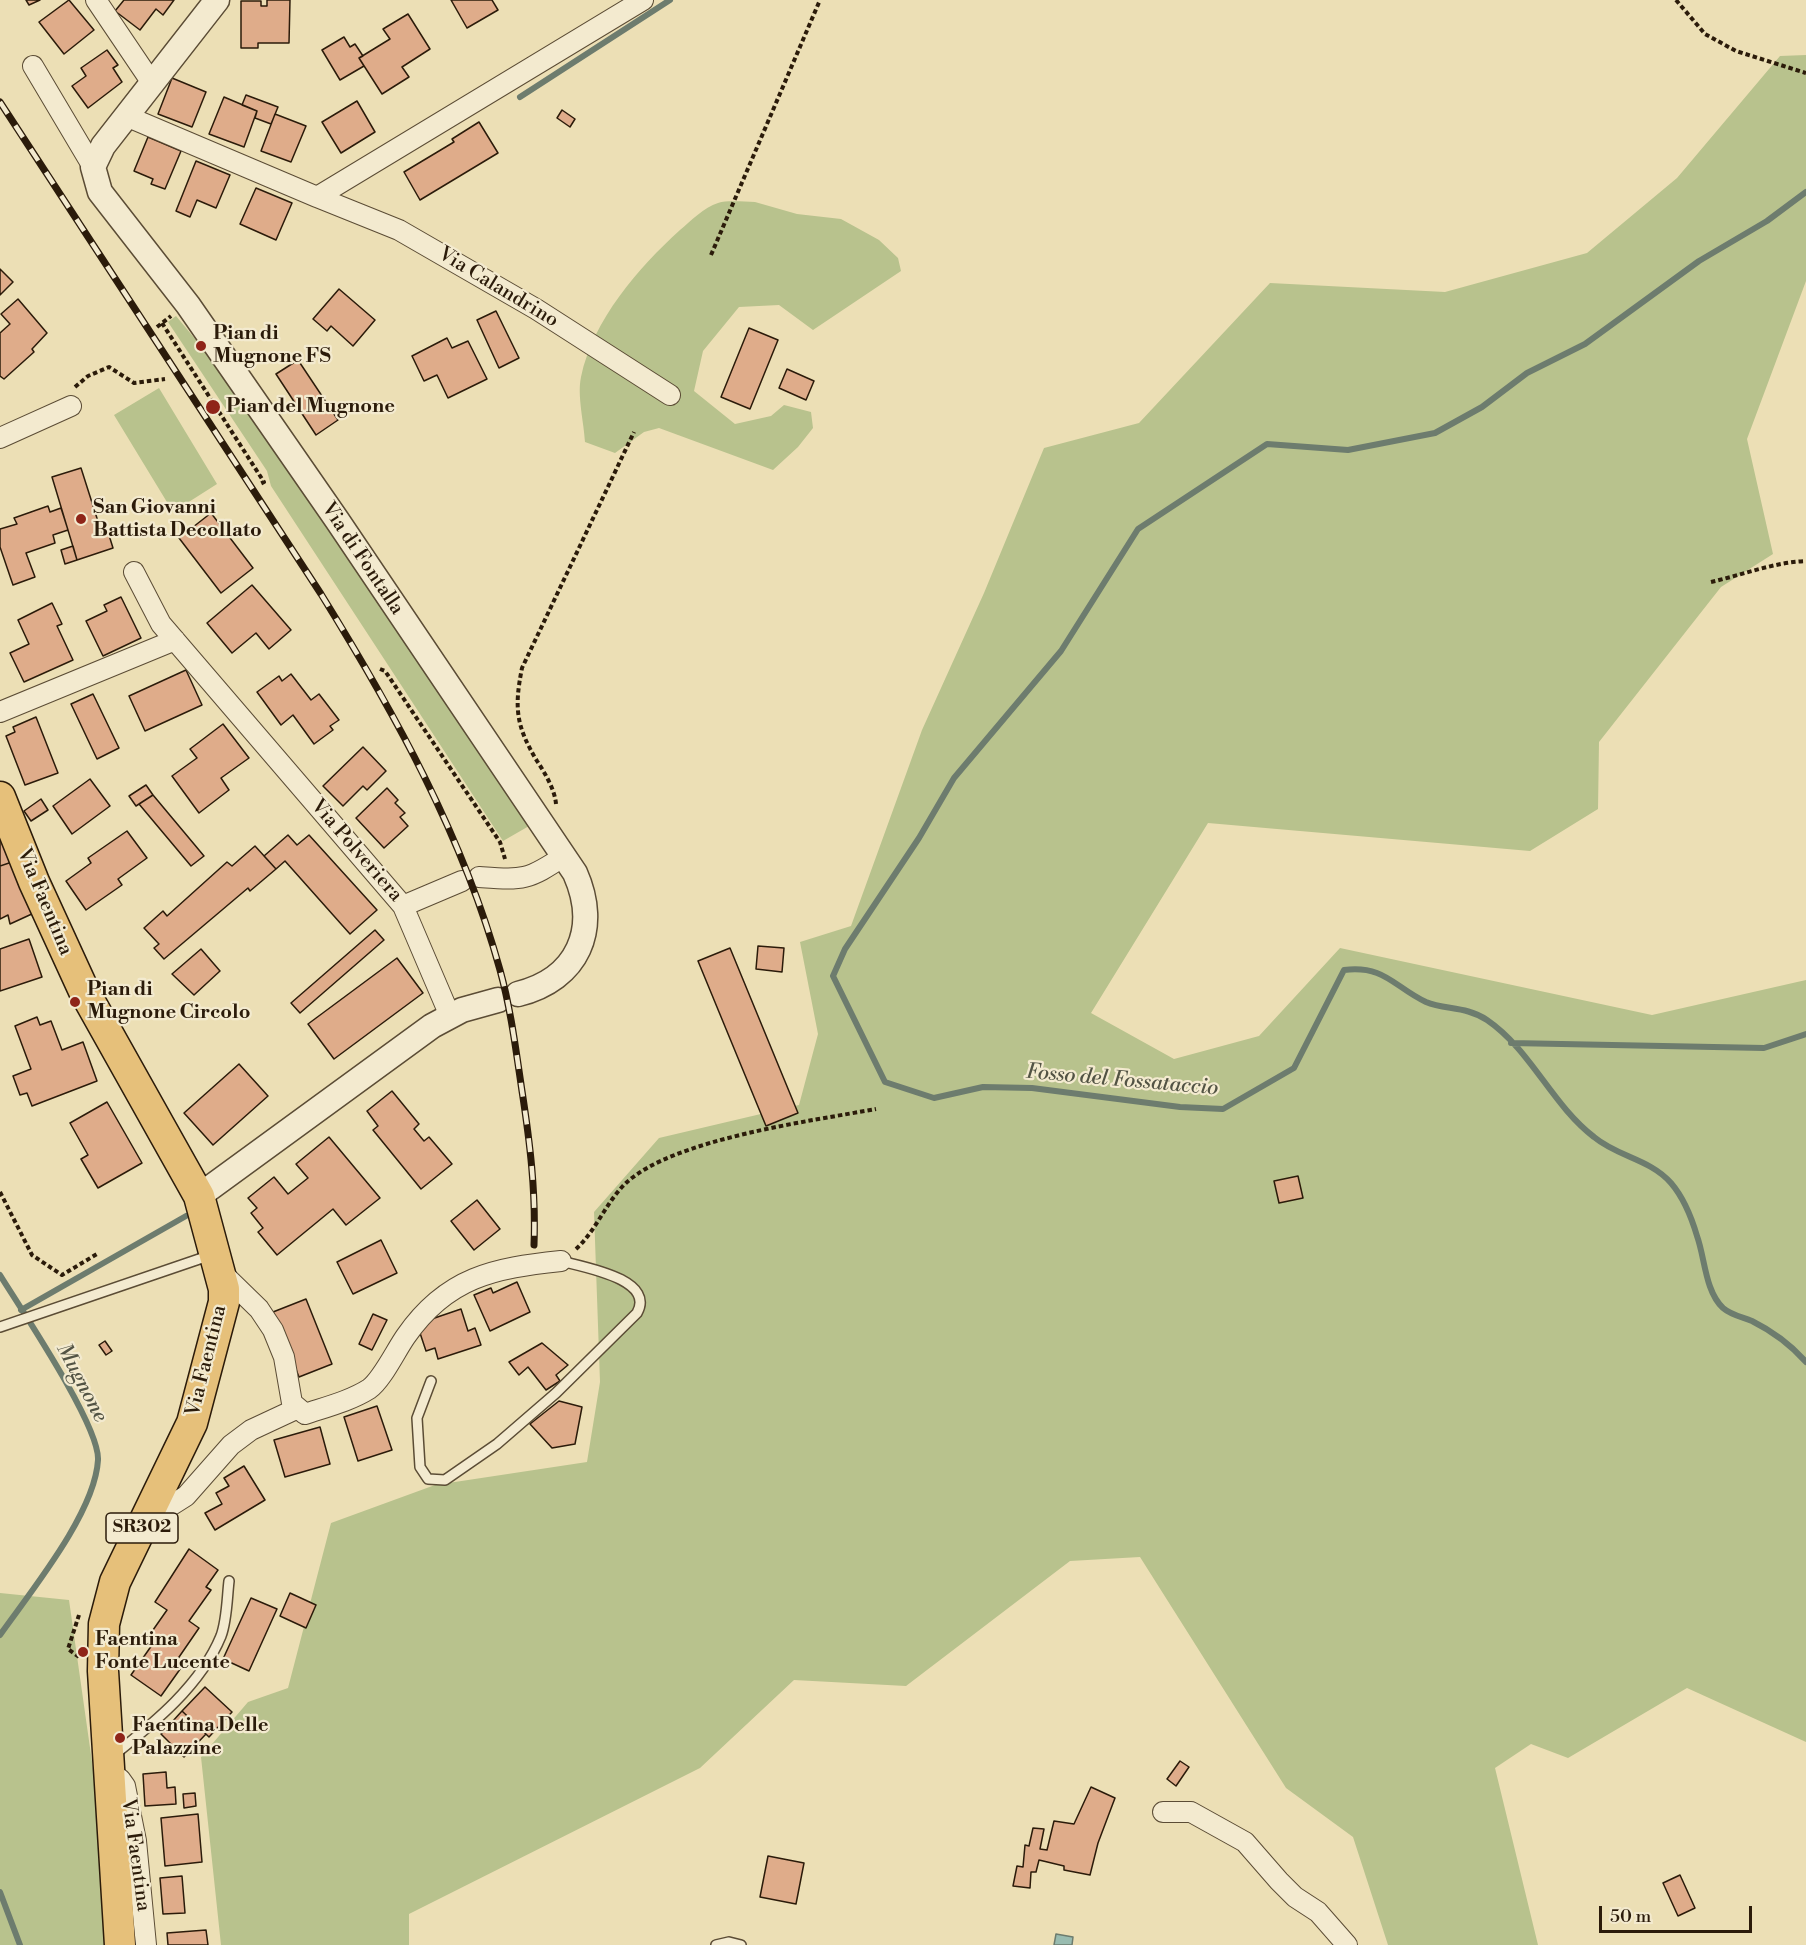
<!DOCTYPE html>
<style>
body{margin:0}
#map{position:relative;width:1806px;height:1945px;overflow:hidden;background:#ecdfb5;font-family:"Libre Bodoni",serif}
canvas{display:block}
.scale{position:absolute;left:1599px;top:1906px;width:153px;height:27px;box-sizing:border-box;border:3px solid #2b1b0a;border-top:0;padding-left:8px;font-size:18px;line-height:21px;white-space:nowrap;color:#2b1b0a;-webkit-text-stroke:4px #f3eacf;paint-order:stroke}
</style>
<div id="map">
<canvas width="1806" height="1945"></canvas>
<div class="scale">50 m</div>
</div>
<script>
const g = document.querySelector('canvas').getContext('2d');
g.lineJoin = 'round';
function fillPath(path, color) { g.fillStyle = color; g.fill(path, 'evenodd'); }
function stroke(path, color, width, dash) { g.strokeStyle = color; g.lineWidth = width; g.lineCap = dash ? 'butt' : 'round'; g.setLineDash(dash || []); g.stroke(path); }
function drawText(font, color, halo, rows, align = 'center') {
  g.font = font + ' "Libre Bodoni",serif'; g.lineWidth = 4.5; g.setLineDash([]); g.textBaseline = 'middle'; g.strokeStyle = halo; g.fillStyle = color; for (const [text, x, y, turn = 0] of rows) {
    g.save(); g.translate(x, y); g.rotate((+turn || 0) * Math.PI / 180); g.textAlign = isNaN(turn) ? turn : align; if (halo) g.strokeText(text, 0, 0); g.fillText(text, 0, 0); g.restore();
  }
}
const green = new Path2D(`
 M1806,55V281L1747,439L1773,554L1721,587L1599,742L1598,809L1530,851L1208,823L1091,1013L1174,1059L1259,1036L1340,948L1652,1015L1806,980V1742L1687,1688L1568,1758L1531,1744L1495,1768L1538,1945H1388L1353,1837L1286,1788L1140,1557L1070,1561L906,1686L794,1680L700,1768L409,1914V1945H221L201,1757L248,1702L288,1688L331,1523L435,1485L587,1462L600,1382L594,1212L659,1138L799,1105L818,1034L800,942L851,926L922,730L984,593L1044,448L1139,423L1270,283L1445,292L1587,253L1677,178L1780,56Z
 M755,202L797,214L841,219L879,240L898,258L901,271L813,330L779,305L739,307L703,351L694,391L735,424L771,416L784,405L811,412L813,428L798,447L773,470L659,428L644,432L615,453L585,442C584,422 577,396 581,377C593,320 638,268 680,230C691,221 704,207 718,203C728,200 744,202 755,202Z
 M176,316L201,346L209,348L529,826L503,841L271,486L267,471L168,322Z
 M159,388L217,484L173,512L114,415Z
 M0,1593L69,1600L96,1790L110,1945H0Z`);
const water = new Path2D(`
 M1056,1934L1073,1937L1072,1945H1054Z`);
const stream = new Path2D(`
 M520,97L670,0
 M1806,192L1767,221L1699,261L1585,344L1527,373L1482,407L1435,433L1348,450L1267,444L1138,529L1061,651L954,778L919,838L845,949L833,976L885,1082L934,1098L983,1087L1032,1088L1180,1107L1223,1109L1294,1068L1344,970C1385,965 1394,987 1426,1002C1445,1010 1466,1006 1487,1020C1531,1050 1552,1105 1594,1137C1618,1157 1650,1159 1671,1183C1683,1197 1692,1219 1697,1236C1705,1258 1705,1291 1723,1308C1731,1315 1742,1317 1752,1321C1772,1331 1791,1345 1806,1362
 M1511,1043L1764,1048L1806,1034
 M0,1275C21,1309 100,1426 98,1460C95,1513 31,1591 0,1635
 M21,1310L186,1216
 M0,1892L20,1945`);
const building = new Path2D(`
 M26,0H40L29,5Z
 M69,0L94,30L64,54L39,22Z
 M124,0H174L163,15L156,9L140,30L115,11Z
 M267,0H290L289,43H258V48H241V1H261V6H267Z
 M451,0H492L498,10L467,28Z
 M408,14L430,49L402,67L409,77L382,94L359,58L390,39L383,29Z
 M344,37L350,47L355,44L363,56L359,58L364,66L340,80L322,50Z
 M107,50L118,65L113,68L122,82L88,108L72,86L86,76L81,68Z
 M172,78L206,92L192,127L158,114Z
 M246,95L278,107L271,124L255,118L257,111L242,105Z
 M224,97L257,111L244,147L209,134Z
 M357,101L375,132L341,153L322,122Z
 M562,110L575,119L570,127L557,118Z
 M275,114L306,126L291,162L261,151Z
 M479,122L498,153L420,200L404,172L454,142L452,139Z
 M148,137L181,151L165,189L151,184L153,179L134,171Z
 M196,161L230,175L216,208L197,200L190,217L176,211Z
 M256,188L292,203L276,240L240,224Z
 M0,269L13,282L0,295Z
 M339,289L375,320L353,346L331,326L327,331L313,319Z
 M18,299L47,333L32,349L34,352L4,379L0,376V333L10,324L1,314Z
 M496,311L519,358L499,368L477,320Z
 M749,328L778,340L750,409L721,397Z
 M447,338L452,348L468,341L487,379L448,398L437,375L424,381L412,356Z
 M298,360L338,420L316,435L276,374Z
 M787,369L814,381L806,400L779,388Z
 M81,468L102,534L108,532L113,548L77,560L52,477Z
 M48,506L50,512L61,508L68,530L53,535L55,543L26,553L35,577L13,585L0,547V529L17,524L14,518Z
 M211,513L253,568L221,593L179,538Z
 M73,546L77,560L65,564L61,550Z
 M252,585L291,630L269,649L256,633L232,653L207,623Z
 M121,597L141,638L103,656L86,621L107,611L104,605Z
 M52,603L62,624L57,626L73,660L24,682L10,653L29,644L18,620Z
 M186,670L202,705L145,731L129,696Z
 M291,674L311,700L319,694L339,720L330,726L333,730L314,744L293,715L281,725L257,692L279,676L282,681Z
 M93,694L119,748L97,759L71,704Z
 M36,717L58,773L25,785L6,736L15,732L13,727Z
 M223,724L249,758L221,778L229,790L199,813L172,776L197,758L190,749Z
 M363,747L386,771L367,790L363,786L343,806L323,786Z
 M90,779L110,806L72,834L53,806Z
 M146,785L153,795L136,806L129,796Z
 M387,788L398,800L395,803L405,813L400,817L408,826L384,848L356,818Z
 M153,795L204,856L191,866L139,804Z
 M41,799L48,810L31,821L24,811Z
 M127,831L147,858L118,879L122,885L86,910L66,881L91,863L88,858Z
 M0,832L12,862L0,866Z
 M288,835L297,845L309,835L377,910L350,934L285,861L276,869L264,856Z
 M255,846L276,869L250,891L248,888L164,959L154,948L159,944L144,928L163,911L167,916L227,862L232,866Z
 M12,862L34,913L10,924L8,915L0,919V866Z
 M375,930L384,940L300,1013L291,1003Z
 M29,939L42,977L0,991V949Z
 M758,946L784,948L782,972L756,969Z
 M730,948L798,1113L766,1126L698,961Z
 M201,949L220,971L194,995L172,974Z
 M397,958L423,993L334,1059L308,1024Z
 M37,1017L40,1025L51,1021L62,1050L83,1042L97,1081L32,1106L27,1093L20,1095L13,1076L31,1069L15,1026Z
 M239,1064L268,1096L213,1145L184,1113Z
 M392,1091L419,1124L414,1129L424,1141L429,1137L452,1164L421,1189L373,1130L378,1126L367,1111Z
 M107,1102L142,1163L98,1188L81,1159L88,1155L70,1123Z
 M329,1137L380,1198L346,1225L333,1209L277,1255L258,1232L263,1228L251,1213L257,1208L248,1198L274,1177L288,1194L308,1178L296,1164Z
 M1298,1176L1303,1198L1279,1203L1274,1181Z
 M477,1200L500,1229L474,1250L451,1221Z
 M381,1240L397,1273L353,1294L337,1262Z
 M517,1282L530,1312L490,1331L474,1295L491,1288L493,1293Z
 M306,1299L332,1364L299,1377L273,1312Z
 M461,1309L468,1331L475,1328L481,1345L438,1359L435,1348L426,1351L417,1324Z
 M373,1314L387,1320L372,1350L359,1344Z
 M105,1341L112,1351L106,1355L99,1345Z
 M542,1343L568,1365L556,1375L560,1381L546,1390L528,1367L519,1375L509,1362Z
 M559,1401L582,1407L575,1444L552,1448L530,1424Z
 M377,1406L392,1450L358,1461L344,1417Z
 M320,1427L330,1464L285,1477L274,1440Z
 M244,1466L265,1500L215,1530L205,1513L222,1504L216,1493L229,1486L224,1478Z
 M189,1549L218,1570L206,1587L211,1590L189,1621L199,1628L177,1660L183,1665L161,1696L131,1675L152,1645L146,1640L167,1610L155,1602Z
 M290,1593L316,1605L306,1628L280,1616Z
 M251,1598L277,1609L249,1671L223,1659Z
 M205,1687L232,1712L209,1737L182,1711Z
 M182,1711L206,1734L184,1757L161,1734Z
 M1180,1761L1189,1767L1176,1786L1167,1779Z
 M166,1772L167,1788L175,1787L176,1804L145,1806L143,1774Z
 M1091,1787L1115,1798L1098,1843L1090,1875L1064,1870V1866L1039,1860L1036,1872H1031L1030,1888L1013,1886L1017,1866L1023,1867L1025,1845L1029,1846L1033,1828L1044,1829L1040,1849L1047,1850L1054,1821L1074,1824Z
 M195,1793L196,1806L184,1808L183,1794Z
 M198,1814L202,1862L165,1866L161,1818Z
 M768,1856L804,1863L796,1904L760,1897Z
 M1680,1875L1695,1908L1678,1916L1663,1883Z
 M182,1876L185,1913L163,1914L160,1878Z
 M206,1930L208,1945H168L167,1933Z`);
const path = new Path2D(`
 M1676,0L1705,34L1736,51L1806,73
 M711,255L820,0
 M162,323L264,482L260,484
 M157,327L171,316
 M75,387L88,376L109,367L134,383L165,379
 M1711,582C1742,575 1775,562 1806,561
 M380,669L385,671L500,842L505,859
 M556,804C555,790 545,773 537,761C516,726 514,708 522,668L634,432
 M0,1192L32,1255L62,1275L97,1254
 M576,1249C596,1231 606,1202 626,1183C673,1139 811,1121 876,1109
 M79,1657L68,1649L79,1615`);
const service = new Path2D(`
 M0,1327L211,1255
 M431,1381L417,1418L420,1467L428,1479L445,1480L497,1444L556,1393L637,1313C656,1279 583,1267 561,1261
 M114,1755C154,1723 201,1685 221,1636C227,1620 227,1598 229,1581
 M716,1945L729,1942L741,1945`);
const minor = new Path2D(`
 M96,0L152,83
 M33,66L93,167
 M126,116L317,197L643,0
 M317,197L399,230L536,309L670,395
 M0,438L71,406
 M134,572L161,624L403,906L450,1016
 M0,712L175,640
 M479,877C523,880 527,881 564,856
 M403,906L462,881
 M221,1272L259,1309L273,1330L284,1357L292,1403L305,1414C326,1407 350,1401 369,1389C382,1380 396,1350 406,1336C447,1277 494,1268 561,1261
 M145,1522L186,1496L231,1445L251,1430L296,1409
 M108,1777L120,1779L125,1786L136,1841L146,1945
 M1163,1812H1191L1245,1842L1279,1881L1295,1897L1318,1912L1347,1945`);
const tertiary = new Path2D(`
 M217,0L103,146L93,167L100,192L188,305L337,520L575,873C600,929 578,979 518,994
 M199,1196L432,1026L462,1010L498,1000`);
const primary = new Path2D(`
 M0,797L34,882L84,991L199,1196L224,1289V1302L192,1423L115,1582L104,1624L103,1671L120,1945`);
const rail = new Path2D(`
 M0,102L321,594C394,712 463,836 500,970C511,1010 516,1051 522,1091C530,1143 536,1192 534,1245`);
const markers = [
 [201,346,6,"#8f2418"],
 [213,407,8,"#8f2418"],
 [81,519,6,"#8f2418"],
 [75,1002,6,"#8f2418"],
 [83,1652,6,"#8f2418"],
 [120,1738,6,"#8f2418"]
];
const shields = [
 [142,1528,72]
];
const shieldNames = [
 ["SR302",142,1528]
];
const streetNames = [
 ["Via Calandrino",498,288,31],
 ["Via di Fontalla",362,559,56],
 ["Via Polveriera",356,851,49],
 ["Via Faentina",44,902,67],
 ["Via Faentina",207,1361,-76],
 ["Via Faentina",135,1855,82]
];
const poiNames = [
 ["Pian di",213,334],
 ["Mugnone FS",213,357],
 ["Pian del Mugnone",226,407],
 ["San Giovanni",93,508],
 ["Battista Decollato",93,531],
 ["Pian di",87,990],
 ["Mugnone Circolo",87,1013],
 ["Faentina",95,1640],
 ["Fonte Lucente",95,1663],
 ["Faentina Delle",132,1726],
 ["Palazzine",132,1749]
];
const waterNames = [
 ["Fosso del Fossataccio",1122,1081,5],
 ["Mugnone",81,1383,62]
];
fillPath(green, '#b8c28d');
fillPath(water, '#99bcb0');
stroke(water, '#6d7c6e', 1.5);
stroke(stream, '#6d7c6e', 6);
fillPath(building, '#dfac8a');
stroke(building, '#2b1b0a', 1.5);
stroke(service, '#5b4c35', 12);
stroke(minor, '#5b4c35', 22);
stroke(tertiary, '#5b4c35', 27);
stroke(primary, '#2b1b0a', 33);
stroke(path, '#2b1b0a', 4, [4.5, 3]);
stroke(service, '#f3eacf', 9);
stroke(minor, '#f3eacf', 20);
stroke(tertiary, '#f3eacf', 24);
stroke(primary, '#e6c07a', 30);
stroke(rail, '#2b1b0a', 7);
stroke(rail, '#f3eacf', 4.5, [14]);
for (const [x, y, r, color] of markers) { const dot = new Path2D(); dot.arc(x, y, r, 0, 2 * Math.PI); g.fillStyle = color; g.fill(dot); stroke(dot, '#f3eacf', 2); }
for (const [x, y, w] of shields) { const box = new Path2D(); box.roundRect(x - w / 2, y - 15, w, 30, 4.5); g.fillStyle = '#f3eacf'; g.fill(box); stroke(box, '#2b1b0a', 1.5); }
drawText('bold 18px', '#2b1b0a', null, shieldNames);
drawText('20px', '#2b1b0a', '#f3eacf', streetNames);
drawText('bold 20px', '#2b1b0a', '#f3eacf', poiNames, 'left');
drawText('italic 21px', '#525344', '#f3eacf', waterNames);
</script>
